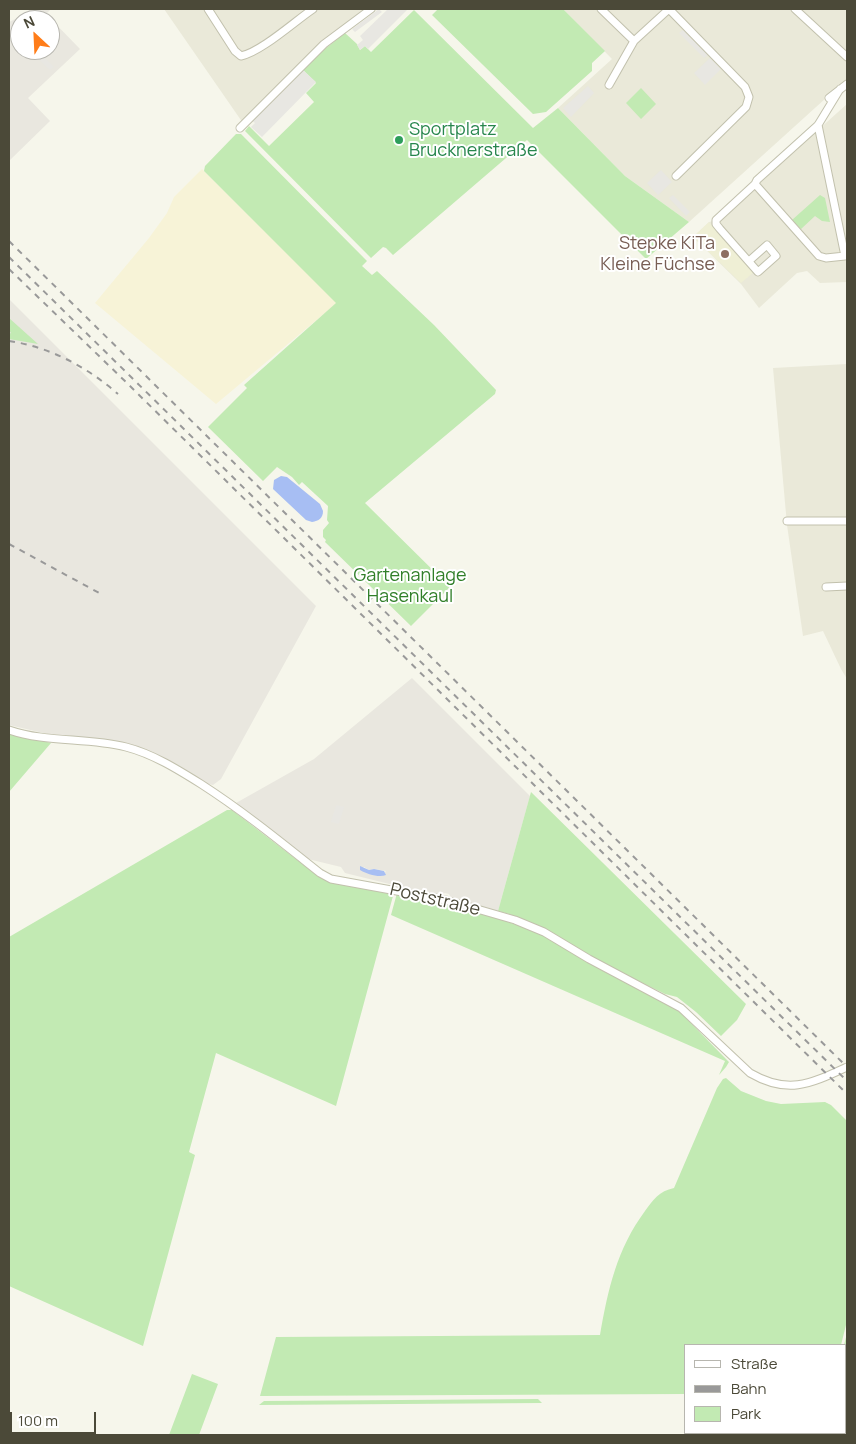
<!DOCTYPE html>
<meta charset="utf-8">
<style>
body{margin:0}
#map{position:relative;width:856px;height:1444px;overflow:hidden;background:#f6f6eb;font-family:Manrope,sans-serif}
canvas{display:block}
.frame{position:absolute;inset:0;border:10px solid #4b4938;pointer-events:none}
.legend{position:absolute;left:684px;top:1344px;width:162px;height:90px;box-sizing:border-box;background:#fff;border:1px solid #b7b6af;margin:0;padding:6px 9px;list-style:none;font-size:15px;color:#4b4938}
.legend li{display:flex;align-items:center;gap:10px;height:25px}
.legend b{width:25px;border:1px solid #b7b6af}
.north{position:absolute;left:10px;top:10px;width:50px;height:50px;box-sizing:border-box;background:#fff;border:1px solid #b7b6af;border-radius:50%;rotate:335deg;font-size:14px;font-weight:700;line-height:20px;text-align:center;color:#4b4938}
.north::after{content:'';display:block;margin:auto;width:18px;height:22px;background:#ff7d19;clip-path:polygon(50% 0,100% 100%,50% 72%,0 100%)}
.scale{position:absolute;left:10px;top:1412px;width:86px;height:22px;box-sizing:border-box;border:2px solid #4b4938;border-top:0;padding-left:6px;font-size:15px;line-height:18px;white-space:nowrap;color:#4b4938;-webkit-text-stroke:4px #fff;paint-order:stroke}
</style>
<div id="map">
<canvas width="856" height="1444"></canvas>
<div class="frame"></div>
<ul class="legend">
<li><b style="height:6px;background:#fff"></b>Straße</li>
<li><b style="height:6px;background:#999"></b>Bahn</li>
<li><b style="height:14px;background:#c2eab3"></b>Park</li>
</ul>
<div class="north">N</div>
<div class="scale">100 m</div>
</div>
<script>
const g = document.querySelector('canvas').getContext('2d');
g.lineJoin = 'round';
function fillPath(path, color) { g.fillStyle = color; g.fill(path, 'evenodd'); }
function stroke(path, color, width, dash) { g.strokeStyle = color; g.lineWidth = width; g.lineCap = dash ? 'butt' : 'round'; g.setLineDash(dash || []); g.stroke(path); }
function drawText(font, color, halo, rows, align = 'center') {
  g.font = font + ' Manrope,sans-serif'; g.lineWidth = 4; g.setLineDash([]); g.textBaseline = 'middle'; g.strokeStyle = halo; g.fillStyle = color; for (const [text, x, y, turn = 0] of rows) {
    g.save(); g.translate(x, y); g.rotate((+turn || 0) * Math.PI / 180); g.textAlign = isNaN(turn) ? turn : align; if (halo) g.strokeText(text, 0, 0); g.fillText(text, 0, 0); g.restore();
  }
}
const residential = new Path2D(`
 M164,9H378L345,33L303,70L245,126Z
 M563,9H847V79L689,222L625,176L558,108L612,59Z
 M847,104V282L820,283L807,271L797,273L759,308L741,284L693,237L709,222L718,220Z
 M847,364V679L841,669L823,631L803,636L787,525L773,368Z`);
const commercial = new Path2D(`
 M202,169L337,303L216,404L95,303L149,238L167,213L174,197Z`);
const industrial = new Path2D(`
 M30,9H51L46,14L80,49L28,98L50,121L9,161V22L26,14ZM20,20H50V50H20Z
 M9,299L316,606L221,779L213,785L204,783L170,762L153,753L100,740L52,735L9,725Z
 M412,678L530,796L498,911L452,899L449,894L445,893L438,896L345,873L341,867L308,859L236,803L314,759ZM364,867L369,870L374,869L386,871L382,876L376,875L360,870Z`);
const education = new Path2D(`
 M709,222L754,272L741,283L693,237Z`);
const green = new Path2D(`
 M438,9H563L605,51L592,63V71L546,112L533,114L432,15Z
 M414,10L533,128L558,108L625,176L689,222L646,259L527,140L393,255L386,248L383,247L371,258L245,131L249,126L269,146L314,102L306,93L316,83L303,70L325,49L345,33L357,44L360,50L365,46L371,52Z
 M641,88L656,104L641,119L626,103Z
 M236,134H241L367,261L362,266L372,275L377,271L434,325L496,390L495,394L365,503L450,587L411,626L325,542L326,540L323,537V530L329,523L327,520L328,506L302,482L299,485L292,477L277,467L263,481L208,427L247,388L244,385L336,303L204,171L205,166Z
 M820,195L825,198L830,222L822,221L815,216L801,229L792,220Z
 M9,318L38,344L9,339V334L11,333L9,330Z
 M9,733L51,743L9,792Z
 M531,792L746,1004L737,1020L721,1036L696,1012L677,997L665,994L618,971L537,925L509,914L498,911Z
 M227,810H232L318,876L390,891L393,896L336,1106L216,1053L189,1152L195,1155L143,1346L9,1286V937Z
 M397,893L446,903L497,918L539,933L592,965L678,1010L726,1059L729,1062L726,1067L719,1075L725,1061L391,915Z
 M726,1078L741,1091L766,1101L781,1104L825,1102L831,1105L847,1121V1321L841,1345H685V1394L260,1396L276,1337L600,1335C608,1289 617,1249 645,1211C653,1200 659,1191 674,1188L717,1088L723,1079Z
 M847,1333V1385L845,1387L844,1345Z
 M192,1374L218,1384L199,1435H169Z
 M538,1399L542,1403L259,1405L264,1401Z`);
const parking = new Path2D(`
 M379,9L382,12L355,32L352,29Z
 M388,9H408L368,49L365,46L360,50L357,45L363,40L360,36Z
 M683,30L708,55L704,58L679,33Z
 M38,51L54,67L50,70L34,55Z
 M710,58L721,69L705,85L694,73Z
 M303,70L316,82L262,137L251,127L255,123L252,121Z
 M588,86L594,93L571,117L563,108Z
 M661,170L672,182L658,195L647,183Z
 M673,195L690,212L686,216L669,198Z
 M336,805L344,807L339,824L331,822Z`);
const water = new Path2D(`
 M281,476L287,477L320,504L323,511C323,518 319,521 312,522L306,520L273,489L274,480Z
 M360,866L369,870L374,869L384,871L386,875C379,878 367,874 360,870Z`);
const minor = new Path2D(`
 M208,9L235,51L241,56C261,52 295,21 313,9
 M601,9L634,41
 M669,9L745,87L749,97L746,107L676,176
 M795,9L847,57
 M609,85L634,41L669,9
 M829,98L847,84
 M240,128L324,44L371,9
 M755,184L819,256L826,258L845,256L818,125
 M749,261L767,245L776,256L758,272L720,229L716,224V220L755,184L757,180L818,125L840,89
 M787,521H847
 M826,587L847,586
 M9,730C47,743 87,737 126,747C153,754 177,769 201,784C243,811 281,842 320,873L331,879L446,900L515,920L544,932L589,959L681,1008L750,1073C788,1095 810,1084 847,1067`);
const rail = new Path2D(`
 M9,241L847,1067
 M9,257L847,1081
 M9,269L129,385L847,1094
 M9,341C50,347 87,367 118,394
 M9,544L101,594`);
const markers = [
 [399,140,5,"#2e9e5b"],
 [725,254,5,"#8d6e63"]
];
const leisureNames = [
 ["Sportplatz",409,130],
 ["Brucknerstraße",409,151]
];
const educationNames = [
 ["Stepke KiTa",715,244],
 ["Kleine Füchse",715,265]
];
const parkNames = [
 ["Gartenanlage",410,576],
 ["Hasenkaul",410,597]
];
const streetNames = [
 ["Poststraße",435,900,13]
];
fillPath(residential, '#eae9d9');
fillPath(commercial, '#f7f3d7');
fillPath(industrial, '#e9e7df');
fillPath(education, '#efefd5');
fillPath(green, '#c2eab3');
fillPath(parking, '#e8e7e2');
fillPath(water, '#a7bef3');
stroke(minor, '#c2c1ad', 9);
stroke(minor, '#fff', 7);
stroke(rail, '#999', 2, [6, 6]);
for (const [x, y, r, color] of markers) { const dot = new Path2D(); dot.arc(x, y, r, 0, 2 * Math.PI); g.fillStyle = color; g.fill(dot); stroke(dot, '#fff', 2); }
drawText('18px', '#27864d', '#fff', leisureNames, 'left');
drawText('18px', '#785e54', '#fff', educationNames, 'right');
drawText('18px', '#317f29', '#fff', parkNames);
drawText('18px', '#4b4938', '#fff', streetNames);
</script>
